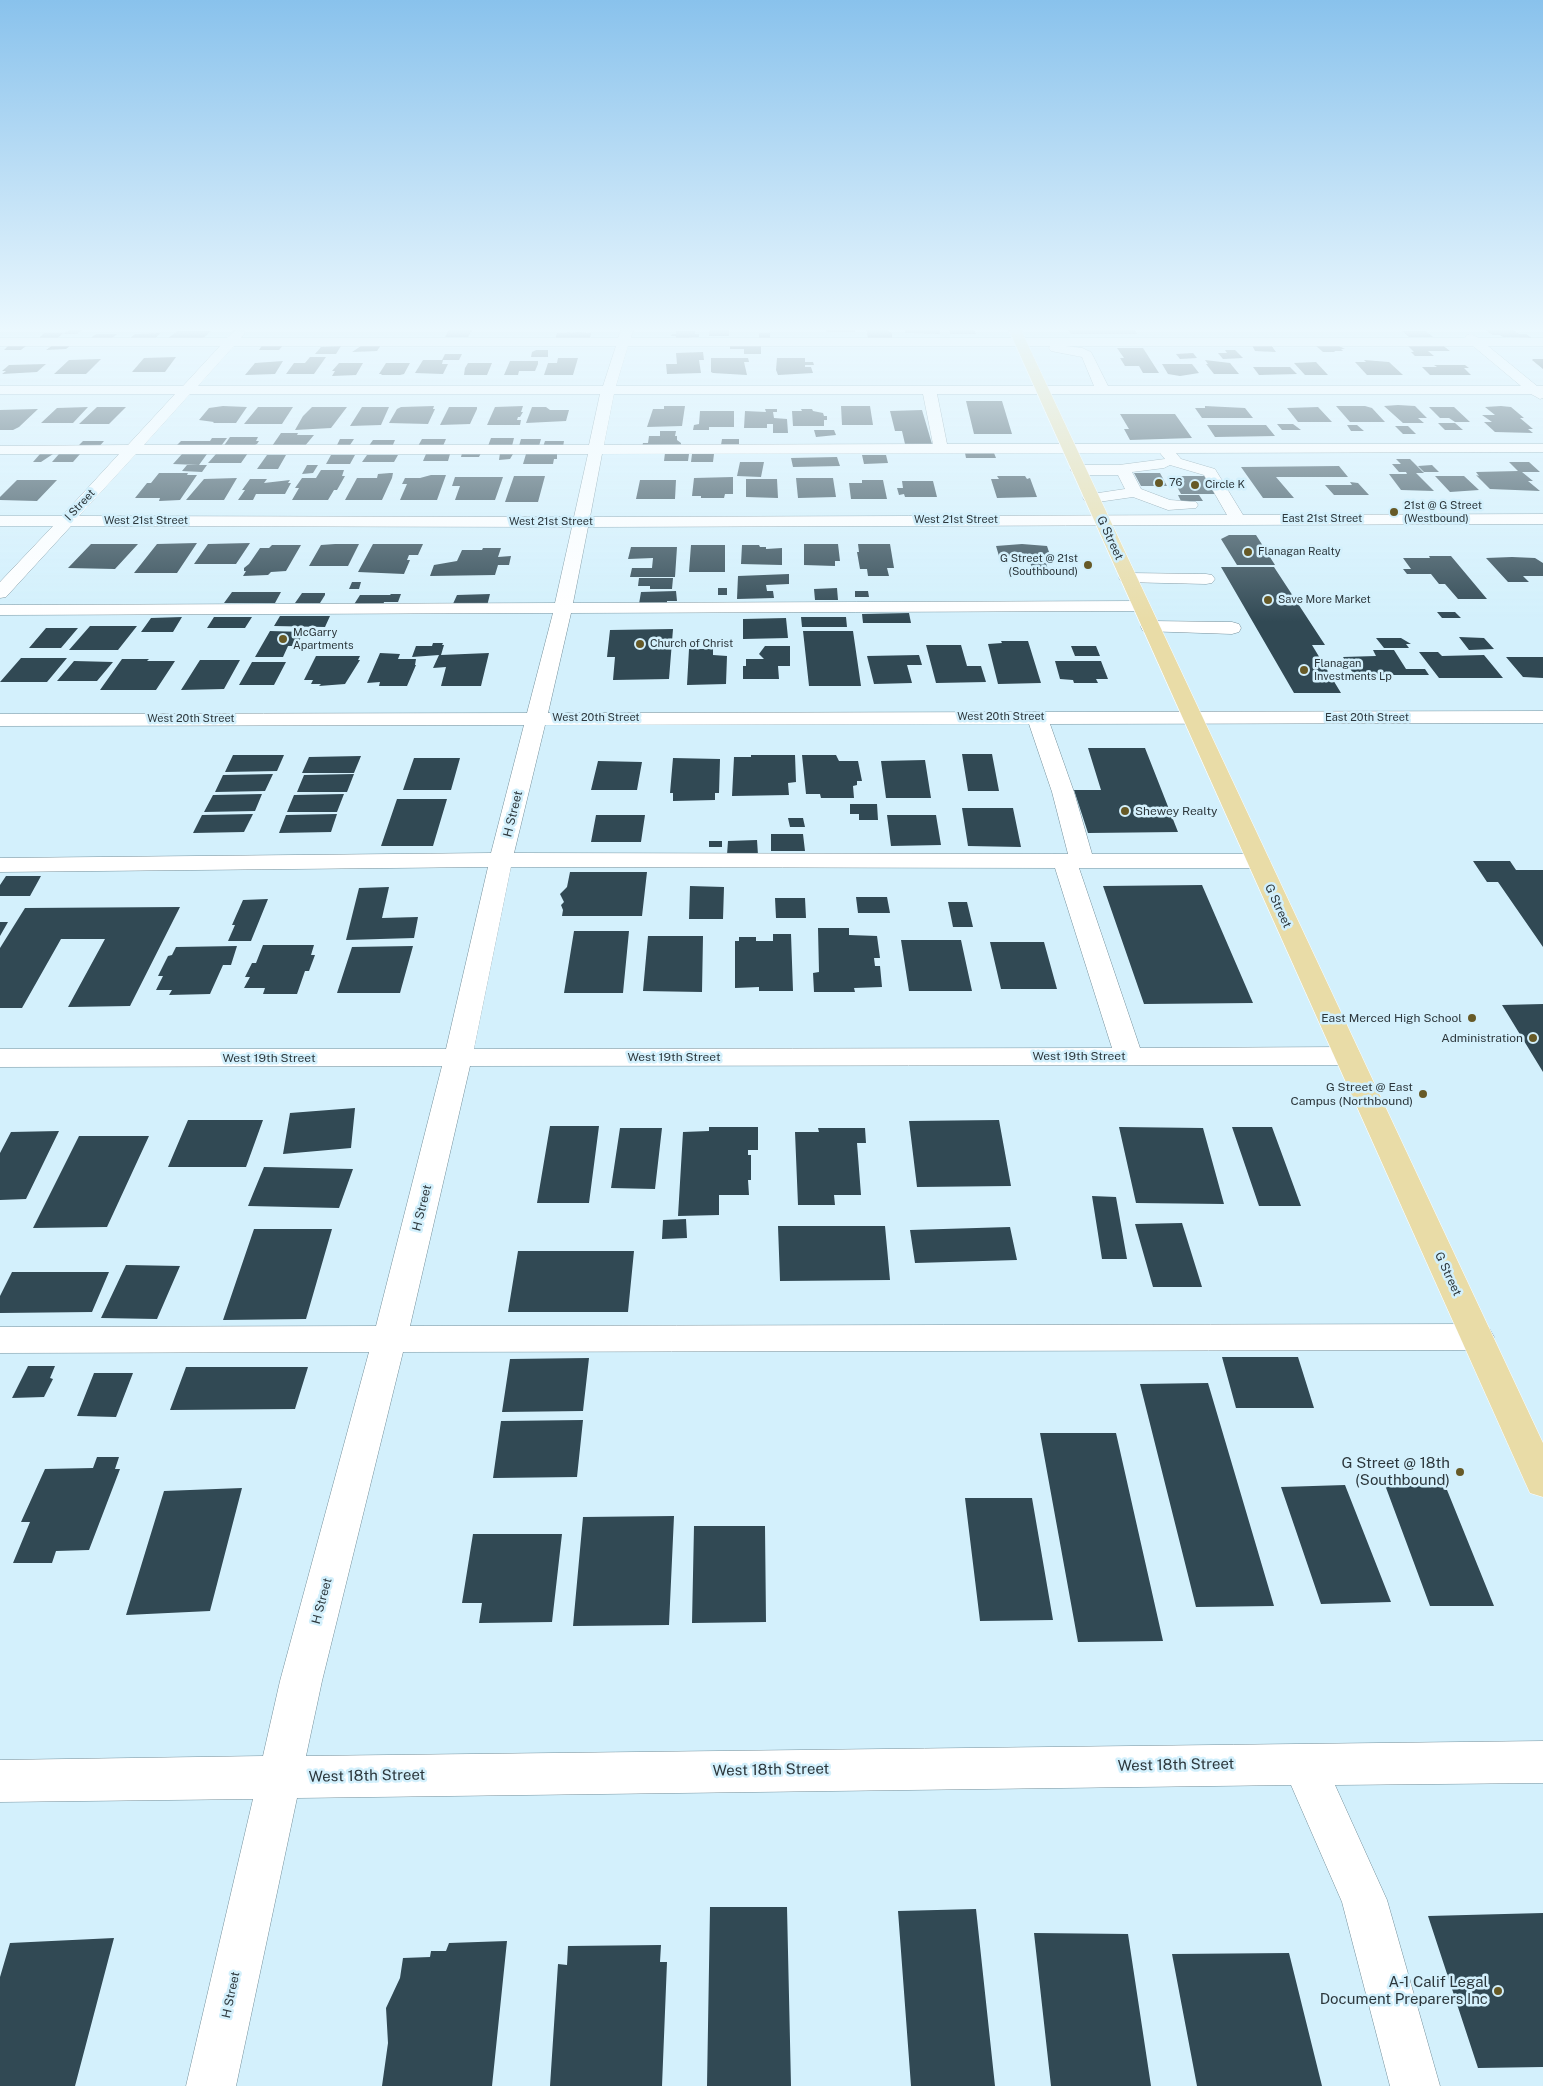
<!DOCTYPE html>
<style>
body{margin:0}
canvas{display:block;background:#d3f0fc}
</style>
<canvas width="1543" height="2086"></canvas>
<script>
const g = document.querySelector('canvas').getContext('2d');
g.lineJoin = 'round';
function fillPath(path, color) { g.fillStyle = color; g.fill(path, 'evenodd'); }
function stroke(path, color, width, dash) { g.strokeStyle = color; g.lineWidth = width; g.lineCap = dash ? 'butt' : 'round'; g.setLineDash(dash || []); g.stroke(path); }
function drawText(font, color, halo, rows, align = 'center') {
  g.font = font + ' "Public Sans",sans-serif'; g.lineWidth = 5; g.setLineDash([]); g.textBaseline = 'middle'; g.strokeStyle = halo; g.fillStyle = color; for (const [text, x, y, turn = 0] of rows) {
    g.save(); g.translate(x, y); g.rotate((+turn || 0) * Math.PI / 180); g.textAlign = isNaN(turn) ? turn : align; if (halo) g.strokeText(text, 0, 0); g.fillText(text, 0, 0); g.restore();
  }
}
const building = new Path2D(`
 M70,330H82L77,334H63Z
 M449,330H472L468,337H445Z
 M710,330H729V336H709Z
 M826,330H855V332H827Z
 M866,330H887L892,333V338H868Z
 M905,330H940V334L905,333Z
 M949,330H974L976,334H950Z
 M1068,330H1134L1137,334H1071Z
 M1485,330H1513L1519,334H1526L1532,338L1503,337L1500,335H1493Z
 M177,331H211L201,340L167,339Z
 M676,331H695V334H699V337L675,339L676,336H671L672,334H676Z
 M1402,331H1426L1433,337H1409Z
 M579,332L591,333L590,339H555L557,333Z
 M44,333H63L58,338H39Z
 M160,333L155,339H129L135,334Z
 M759,333H770V338H759Z
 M96,334H117L110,340H88Z
 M263,344H284L279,350H259Z
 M730,344H761V354H744V349H730Z
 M1406,344H1441L1450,351H1428L1434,356H1415L1411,352H1414Z
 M53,345H71L66,349L46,350Z
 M381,345L377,351L352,352L361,346Z
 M1252,345H1271L1276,352L1255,351Z
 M1315,345H1337L1345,349H1341L1343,351H1334L1335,352H1323Z
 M8,346H26L21,350H4Z
 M341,346L336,354H315L321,347Z
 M1117,348H1143L1159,373H1143L1139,366H1125L1120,358H1124Z
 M536,350H548V357H531L532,352Z
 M1225,350H1235L1243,358L1223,359L1218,353H1227Z
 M703,352L704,360H699L701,373L667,374L666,364H677L676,353Z
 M1193,353L1197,358L1180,359L1176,354Z
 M445,354H462L459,360H442Z
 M176,357L165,372H132L144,358Z
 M310,357H326L314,374H286L294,363H305Z
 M558,358H578L573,375H544L548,363H557Z
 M711,358H748L749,362H744L747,375L713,373L711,372Z
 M777,358H805V362H813L814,365H805V367H811L813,373L778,375L776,370Z
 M101,359L86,374H54L69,360Z
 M1533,359H1543V369L1532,360Z
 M423,360H443L442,364H448L443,374L415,373Z
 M1205,360L1230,363L1239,374H1214L1206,364H1208Z
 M1364,360L1389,362L1403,375H1367L1355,362H1366Z
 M283,361L275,374L245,375L255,363Z
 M510,361H538V364L535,371H519L518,375H504Z
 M1316,362L1328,375H1305L1294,363Z
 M339,363H363L356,375L332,376L335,371H332Z
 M386,363H410L404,374L400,375H381L382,374H379Z
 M468,363H492L487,375H464L465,368Z
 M46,364L37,372L2,374L6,371H2L9,365Z
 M1162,364H1192L1199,373L1180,376L1168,374Z
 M1434,365H1465L1469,368H1464L1471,375H1430L1422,367H1437Z
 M1253,367H1290L1297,374L1259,375Z
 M966,401H1002L1012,434H974Z
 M1398,405L1415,406L1427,418H1418L1424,423H1403L1384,406Z
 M223,406L247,407L236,423H213L214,422L199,420L209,408Z
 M434,406L433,409H435L428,424L389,423L397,409L401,407Z
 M523,406L521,412H523L520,417H518L517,420H521L520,425H487L495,407Z
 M664,406H685L682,426L647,427L653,409H664Z
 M841,406H870L873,425H842Z
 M1205,406L1245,408L1253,418H1202L1195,408H1205Z
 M1336,406H1365L1372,408L1385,422H1350Z
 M1501,406L1511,407L1524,418H1520L1533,429H1528L1533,433L1495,432L1484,422H1492L1482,415H1495L1485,407Z
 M88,407L73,423H41L57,408Z
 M97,407H126L109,424H79Z
 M258,407H293L282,424H244Z
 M312,407H347L331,428L295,430L303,416Z
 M362,407H389L381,425L350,426Z
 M449,407H477V409L470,424L440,425Z
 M532,407H546L550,410H569L566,421L526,423Z
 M1318,407L1332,422H1298L1287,408Z
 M1429,407H1454L1470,422H1455L1449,418H1440Z
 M38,409L19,427L13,430H0V410Z
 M765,409H777V412H773L774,418L787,419L788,433H773V424H767V428H744L745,411L766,412Z
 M801,409H812L813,411L823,413L824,416H827V420H824V426H793L792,411H802Z
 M922,410L932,444H905L902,431H895L890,411Z
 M700,411H734V427H709V430H693L694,425L699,424Z
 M1120,414H1175L1192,438L1130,440L1124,429H1129Z
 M1438,423H1455L1463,430H1445Z
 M1277,424H1293L1301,430H1282Z
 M1207,425H1266L1275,436L1215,437Z
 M1347,425H1357L1364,431H1351Z
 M1395,426H1408L1416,434H1403Z
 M814,430H834L836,435L816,437Z
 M660,431H676L675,436H677V440L681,443V445L642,447L643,443H648L649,436H660Z
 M281,433H298L297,435H314L304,447L272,446Z
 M230,437H258L256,441H259L257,444L251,447H223Z
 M212,438H227L221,446L174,448L181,441H210Z
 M491,438H514L512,446H488Z
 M340,439H354L350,445H337Z
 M422,439H446L443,446H418Z
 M521,439H541L539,446H519Z
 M722,439H739V445H721Z
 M373,440H395L392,447H368Z
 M83,441H104L98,448H76Z
 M545,441H564L563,447H543Z
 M248,453L241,463H208L216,454Z
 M462,453H481L479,457H461Z
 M500,453L513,454L510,459L499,460Z
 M665,453L689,454L688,461H664Z
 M965,453H994L996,458H966Z
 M40,454H53L41,462H33Z
 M59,454H80L73,462H52Z
 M182,454H207L199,465L173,464Z
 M426,454H450L448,461H423Z
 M526,454H557V459H554L553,464H523Z
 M692,454H714L713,462H691Z
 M267,455H286L278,469H257Z
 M331,455H355L350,464H326Z
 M367,455H398L394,462H362Z
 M862,455H886L888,463L864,464Z
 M837,457L840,466L793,467L791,458Z
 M1396,459H1410L1424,473H1416L1434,491L1401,490L1389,474H1407L1406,472H1399L1392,464H1401Z
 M740,462H764L761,477L737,476Z
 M1509,462H1529L1540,472H1522L1533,481H1528L1540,491L1490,489L1476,475L1479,476L1476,472L1518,471Z
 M187,465H207L202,472L182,471Z
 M307,465H318L313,473L302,474Z
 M1432,465L1439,472H1424L1418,466Z
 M1339,466L1348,477H1276L1294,498H1263L1241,467Z
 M321,470H344L342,476H345L337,490H334L328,500H292L299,488H295L302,478H316Z
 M159,473H188L187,475H197L180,500L159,501L160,498H135L147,483H151Z
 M390,473H393L392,478L382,500H345L357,478H377L378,474Z
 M1134,473H1160L1167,486H1141Z
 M431,475H446L437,500H400L407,484H402L405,478H420Z
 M514,476H545L538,502H505Z
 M997,476H1025L1027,479L1030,478L1037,497L997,498L991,479H999Z
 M1171,476H1208L1219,494H1181Z
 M1435,476H1464L1479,490L1450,492Z
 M455,477H503L495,500H455L460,486H452Z
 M733,477V494H725L724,498H701V496H692L694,478Z
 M237,478L224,500H186L204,479Z
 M796,478H833L836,497L798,498Z
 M250,479H267L264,483L290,480L288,483H291L285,494H256L253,500H238L245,490H242Z
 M746,479H777L778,498L746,497Z
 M17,480H57L37,501L0,500V497Z
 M640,480H676L675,499H636Z
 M862,480H883L887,499H851L849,483H862Z
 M902,481H933L937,497H905L904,494L899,495L897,488H903Z
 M1350,482L1358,483L1369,495H1334L1325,485H1352Z
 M1178,495H1199L1203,501H1181Z
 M1229,535H1256L1275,565H1237L1221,539Z
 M197,543L177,573H134L157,544Z
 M250,543L236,564H194L208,544Z
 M91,544H138L115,569L68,568Z
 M335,544H359L348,566H309L321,545Z
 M373,544H423L418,555H409L407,560H410L404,574L358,572Z
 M804,544H838L840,561H835V566L804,565Z
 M858,544H890L894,568H887L889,576H868L867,569H860L857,552H859Z
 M1022,544L1047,546L1050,555L1039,556L1043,563H1046L1050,576H1025L1023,567H1032L1028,559H1019L1018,556H999L996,546Z
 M272,545H301L286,571L271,572L268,575L243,576L246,571H244V568L249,564L260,548H269Z
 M691,545H725V572H689Z
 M742,545H759L760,547H766V549L782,548V565L741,564Z
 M631,547H677L675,577H630L632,568H652L653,558L628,559Z
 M483,548H501L498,557L511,556L509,565H498L495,575L430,576L434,565L457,561L462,550H482Z
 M1429,556H1451L1487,599H1458L1445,584H1439L1431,574H1407L1403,569H1411L1403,558H1430Z
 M1512,557L1535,558L1543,563V576H1523L1529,582H1508L1486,558Z
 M1221,567H1274L1325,645H1312L1341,693H1294Z
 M789,574V584L766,585L767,591H773L774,598L737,599L738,576Z
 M639,578H673L672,589H650V586H638Z
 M352,582H361L359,589H349Z
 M718,588H727V595H718Z
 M837,588L838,600H815L814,589Z
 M676,591L677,601H667V604H639L641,592Z
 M855,591H868L869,597H855Z
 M232,592H281L275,603H224Z
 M302,593H325V595L320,603H295Z
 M391,594H401L398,602H384L383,606H353L360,595H390Z
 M490,594L487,606H452L457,595Z
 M1437,612H1455L1461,618H1442Z
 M909,613L911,623H863L862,614Z
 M280,616H330L325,627L274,626Z
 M182,617L173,632H141L151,618Z
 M214,617H252L245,628H207Z
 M801,617H846L847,627H802Z
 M786,618L788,638L743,639V619Z
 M90,626H137L118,650H69Z
 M46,628H78L61,648H29Z
 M673,629L669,679L613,680L615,657H607L610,630Z
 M270,631L304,632L296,646H288L283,657H255Z
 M803,631H853L861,686H809Z
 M1459,637L1484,638L1494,649L1469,650Z
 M1376,638H1401L1411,644H1406L1409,648H1384Z
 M1001,641H1028L1041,683L998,684L988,644L1002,643Z
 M433,643H443L442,645H444L441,655L489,653L481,686H441L446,667L433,668L439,655L412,657L416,646H432Z
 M926,645H961L967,666H981L986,682L936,683Z
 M765,646H790V666H778L779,679H743V666H746V659H764L759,654Z
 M1071,646H1096L1100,656H1075Z
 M689,649H713V655L727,656L726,684L687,685Z
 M1373,650H1394L1406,669H1425L1429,675H1376L1378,678H1356L1343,657L1376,656Z
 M1419,652H1438L1442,656L1484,655L1503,678H1439Z
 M380,653L400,654L398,659H416L415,665H416L407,686H379L380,682L367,683Z
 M919,655L922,665H907L912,683L874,684L867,656Z
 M316,656H360L358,660H360L345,684L319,686L321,684H311L313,680H304Z
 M1506,657H1543V678L1523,677Z
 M21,658H67L47,682H0Z
 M122,659H149L147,661H175L156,690H100Z
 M200,660H240L224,689L181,690Z
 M74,661L113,662L97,681H57Z
 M1055,661H1101L1108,679H1096L1098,683H1074L1073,680L1060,679Z
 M252,662H286L274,685H239Z
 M1088,748H1145L1178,832L1088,833L1074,790H1101Z
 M962,754H992L999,791H968Z
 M233,755H284L277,771L225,772Z
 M751,755H795L796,782L788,783L789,795L732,796L734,757H751Z
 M802,755H836L839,761H858L862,781H857V785L853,786L854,798H821L820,794H806Z
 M361,756L354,773H302L309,757Z
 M414,758H460L451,790H403Z
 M673,758L720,759L719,793H715V800L673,801V793H670Z
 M925,760L931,798H886L881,761Z
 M598,761L642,762L637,790H591Z
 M273,774L265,791L215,792L223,775Z
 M354,774L347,792H297L304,775Z
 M262,794L255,811L204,812L213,795Z
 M344,794L337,812H287L294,795Z
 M397,799H447L433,846H381Z
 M850,804H877L878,820H859V814H850Z
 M962,808H1013L1021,847L968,846Z
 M253,814L244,832L193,833L202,815Z
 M337,814L331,832L279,833L286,815Z
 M596,815H645L641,842H591Z
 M887,815H936L941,845L891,846Z
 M788,818H803L805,827H790Z
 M771,834H803L805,851H771Z
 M757,840L758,855H727L728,841Z
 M709,841H722V847H709Z
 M1473,861H1510L1516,870H1543V947L1498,882H1487Z
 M570,872H647L642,916H562L563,910L561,905L564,902L560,894L567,887Z
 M6,876H41L30,896H0V885Z
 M1202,885L1253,1003L1144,1004L1103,886Z
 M690,886L724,887L723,919H689Z
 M389,887L382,918L418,917L414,938L346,940L359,888Z
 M856,897H887L890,913H858Z
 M775,898H805L806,918H776Z
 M268,899L251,941H228L235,925H232L243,900Z
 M948,902H967L973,927H953Z
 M180,907L130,1006L68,1007L105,939H61L22,1008H0V948L25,908Z
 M0,922H8L0,936Z
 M818,928H849V935L877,936L880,958H874L875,966H880L882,987L854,988L855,992H814L813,973L819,972Z
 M574,931H629L623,993H564Z
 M773,934H791L793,991H759V987L735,988V941H739V937H756V941H773Z
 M648,936H703L702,992L643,991Z
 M901,940H961L972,991H909Z
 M990,942H1044L1057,989H1001Z
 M263,945H314L311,955H315L309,971H305L297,994H263L265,988H244L250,977H245L252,963H256Z
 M237,946L231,965H223L210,994L169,995L172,990H156L163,976H158L168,956L172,955L176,947Z
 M413,946L400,993H337L352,947Z
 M1543,1004V1072L1502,1005Z
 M355,1108L351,1148L283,1154L290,1113Z
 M188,1120H263L246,1167H168Z
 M999,1120L1011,1186L917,1187L909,1121Z
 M550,1126H599L589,1203H537Z
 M709,1127H758V1150H748V1155H751V1180H748L749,1195H719V1215L678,1216L683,1132L709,1131Z
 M1119,1127L1203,1128L1224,1204L1136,1203Z
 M1232,1127H1272L1301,1206H1259Z
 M620,1128H662L655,1189L611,1188Z
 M818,1128H865L866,1143H857L861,1195H834L835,1205H798L795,1132H819Z
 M59,1131L26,1199L0,1200V1153L11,1132Z
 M79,1136H149L107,1227L33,1228Z
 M264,1167L353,1169L339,1208L248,1206Z
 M1092,1196L1116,1197L1127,1259H1102Z
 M686,1219L687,1238L662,1239L663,1220Z
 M1182,1223L1202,1287H1153L1135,1224Z
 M778,1226H885L890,1280L780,1281Z
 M1010,1227L1017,1260L915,1263L910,1230Z
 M254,1229H332L306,1319L223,1320Z
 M518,1251H634L628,1312H508Z
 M126,1265L180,1266L157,1319L101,1318Z
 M12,1272H109L92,1312L0,1313V1296Z
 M1222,1357H1298L1314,1408H1236Z
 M589,1358L583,1411L502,1412L510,1359Z
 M28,1366H55L50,1378L53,1379L44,1397L12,1398Z
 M186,1367H308L295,1409L170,1410Z
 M94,1373H133L116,1417L77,1416Z
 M1208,1383L1274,1606L1196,1607L1140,1384Z
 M583,1420L577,1477L493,1478L501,1421Z
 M1040,1433H1116L1163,1641L1078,1642Z
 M97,1457H119L115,1469H120L89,1550L56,1551L52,1563H13L30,1522H21L45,1469L93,1468Z
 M1345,1485L1391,1602L1321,1604L1281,1487Z
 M1385,1485H1445L1494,1606H1430Z
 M242,1488L210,1611L126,1615L164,1491Z
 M965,1498H1032L1053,1620L980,1621Z
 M674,1516L669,1625L573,1626L583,1517Z
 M694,1526H765L766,1622L692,1623Z
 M473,1534H562L552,1622L479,1623L482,1603H462Z
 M710,1907H787L791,2086H707Z
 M976,1909L995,2086H911L898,1911Z
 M1543,1913V2067L1478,2068L1428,1916Z
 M1034,1933L1128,1934L1151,2086H1051Z
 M114,1938L75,2086H0V1977L10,1943Z
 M507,1941L492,2086H382L388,2043L386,2008L400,1978L403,1958L430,1957L431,1951H446L449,1943Z
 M661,1945L660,1962H667L662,2086H550L558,1964L567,1965L568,1946Z
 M1289,1953L1322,2086H1197L1172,1954Z`);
const minor = new Path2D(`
 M235,330H243L245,333L241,338H618L621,330H633L631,338H1465L1467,335L1471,334L1479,338H1543V346H1488L1537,386H1543V398L1540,399L1531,394H937L947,444H1543V452L1176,453L1181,459L1215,469L1243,515L1543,514V524L588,527L573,603L1140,601L1146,602L1149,606L1146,610L1140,611L571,613L548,713L1543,711V723L1050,724L1074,792L1092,854H1258L1266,856L1270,861L1266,866L1258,868H1079L1140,1048L1347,1047L1357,1050L1361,1056L1357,1062L1347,1065L470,1066L410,1326L1477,1324L1489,1328L1494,1337L1489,1346L1477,1350L403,1352L322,1681L306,1756L1543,1741V1783L1335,1785L1387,1900L1440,2086H1390L1342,1902L1291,1785L297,1798L236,2086H186L253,1799L0,1802V1760L263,1756L280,1681L369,1352L0,1353V1327L376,1326L442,1066L0,1067V1049H446L488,867L0,872V858L491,853L524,725L0,726V714L527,713L553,613L0,615V605L555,603L572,527L71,526L6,597L0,598V582L53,526H0V516H62L119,454H0V446L128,445L175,394H0V386H183L220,346H0V338H227ZM234,346H616L603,386H198ZM628,346H1050L1049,348L1051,351L1082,357L1094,386H616ZM1066,346H1473L1521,386H1108L1091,352L1082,348ZM190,394H600L589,445H144ZM614,394H923L933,444L604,445ZM1160,453L1165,459L1119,465H1078L1073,467L1070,470L1073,473L1078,475H1118L1125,489L1085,495L1083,498L1085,501L1091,503L1133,497L1168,510L1196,508L1198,505L1196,502L1170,500L1141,489L1132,472L1164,468L1170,465L1204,475L1227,515L590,517L602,454ZM136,454H588L574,517L79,516ZM1029,724L1052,792L1068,854L514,853L545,725ZM511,867L1055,868L1112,1048L474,1049Z
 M1128,573L1206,574L1212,575L1215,579L1212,583L1206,584L1122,582L1119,578L1122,574Z
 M1150,621L1232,622L1239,624L1241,628L1239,632L1232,634L1143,631L1141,627L1143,623Z`);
const major = new Path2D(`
 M1009,330H1021L1543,1443V1497L1530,1493L1525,1482Z`);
const markers = [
 [1159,483,5,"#675a27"],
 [1195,485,5,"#675a27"],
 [1394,512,5,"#675a27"],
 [1248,552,5,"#675a27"],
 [1088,565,5,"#675a27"],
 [1268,600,5,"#675a27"],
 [283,639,5,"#675a27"],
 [640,644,5,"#675a27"],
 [1304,670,5,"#675a27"],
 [1125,811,5,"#675a27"],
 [1472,1018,5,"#675a27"],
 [1533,1038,5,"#675a27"],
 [1423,1094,5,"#675a27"],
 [1460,1472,5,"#675a27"],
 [1498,1991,5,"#675a27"]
];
const farPoinames = [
 ["76",1169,483],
 ["Circle K",1205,485],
 ["21st @ G Street",1404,506],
 ["(Westbound)",1404,519],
 ["Flanagan Realty",1258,552],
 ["G Street @ 21st",1078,559,"right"],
 ["(Southbound)",1078,572,"right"],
 ["Save More Market",1278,600],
 ["McGarry",293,633],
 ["Apartments",293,646],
 ["Church of Christ",650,644],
 ["Flanagan",1314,664],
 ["Investments Lp",1314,677]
];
const farStreetnames = [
 ["I Street",80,505,-47],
 ["East 21st Street",1322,519],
 ["West 21st Street",956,520],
 ["West 21st Street",146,521],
 ["West 21st Street",551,522],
 ["West 20th Street",1001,717],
 ["West 20th Street",596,718],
 ["East 20th Street",1367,718],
 ["West 20th Street",191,719]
];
const streetNames = [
 ["G Street",1110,538,65],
 ["H Street",513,814,-76],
 ["G Street",1278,906,65],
 ["West 19th Street",1079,1056],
 ["West 19th Street",674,1057],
 ["West 19th Street",269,1058],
 ["H Street",422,1208,-76],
 ["G Street",1448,1274,65],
 ["H Street",322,1601,-75],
 ["H Street",231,1995,-78]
];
const poiNames = [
 ["Shewey Realty",1135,811,"left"],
 ["East Merced High School",1462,1018],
 ["Administration",1523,1038],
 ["G Street @ East",1413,1087],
 ["Campus (Northbound)",1413,1101]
];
const nearPoinames = [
 ["G Street @ 18th",1450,1463],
 ["(Southbound)",1450,1480],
 ["A-1 Calif Legal",1488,1982],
 ["Document Preparers Inc",1488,1999]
];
const nearStreetnames = [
 ["West 18th Street",1176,1765,-1],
 ["West 18th Street",771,1770,-1],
 ["West 18th Street",367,1776,-1]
];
fillPath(building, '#314954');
stroke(minor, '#75909b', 1);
stroke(major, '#fff', 1);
fillPath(minor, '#fff');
fillPath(major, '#e9dca7');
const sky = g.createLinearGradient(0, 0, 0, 622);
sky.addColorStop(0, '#89c2ec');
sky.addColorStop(0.53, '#ebf8fe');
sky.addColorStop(1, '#ebf8fe00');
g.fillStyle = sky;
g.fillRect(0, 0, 1543, 622);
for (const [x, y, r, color] of markers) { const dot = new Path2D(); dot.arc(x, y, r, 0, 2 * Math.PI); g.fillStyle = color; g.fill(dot); stroke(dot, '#d3f0fc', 2); }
drawText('11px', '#2c373c', '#d3f0fc', farPoinames, 'left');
drawText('11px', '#2c373c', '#d3f0fc', farStreetnames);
drawText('12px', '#2c373c', '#d3f0fc', streetNames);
drawText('12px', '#2c373c', '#d3f0fc', poiNames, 'right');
drawText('15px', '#2c373c', '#d3f0fc', nearPoinames, 'right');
drawText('15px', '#2c373c', '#d3f0fc', nearStreetnames);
</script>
